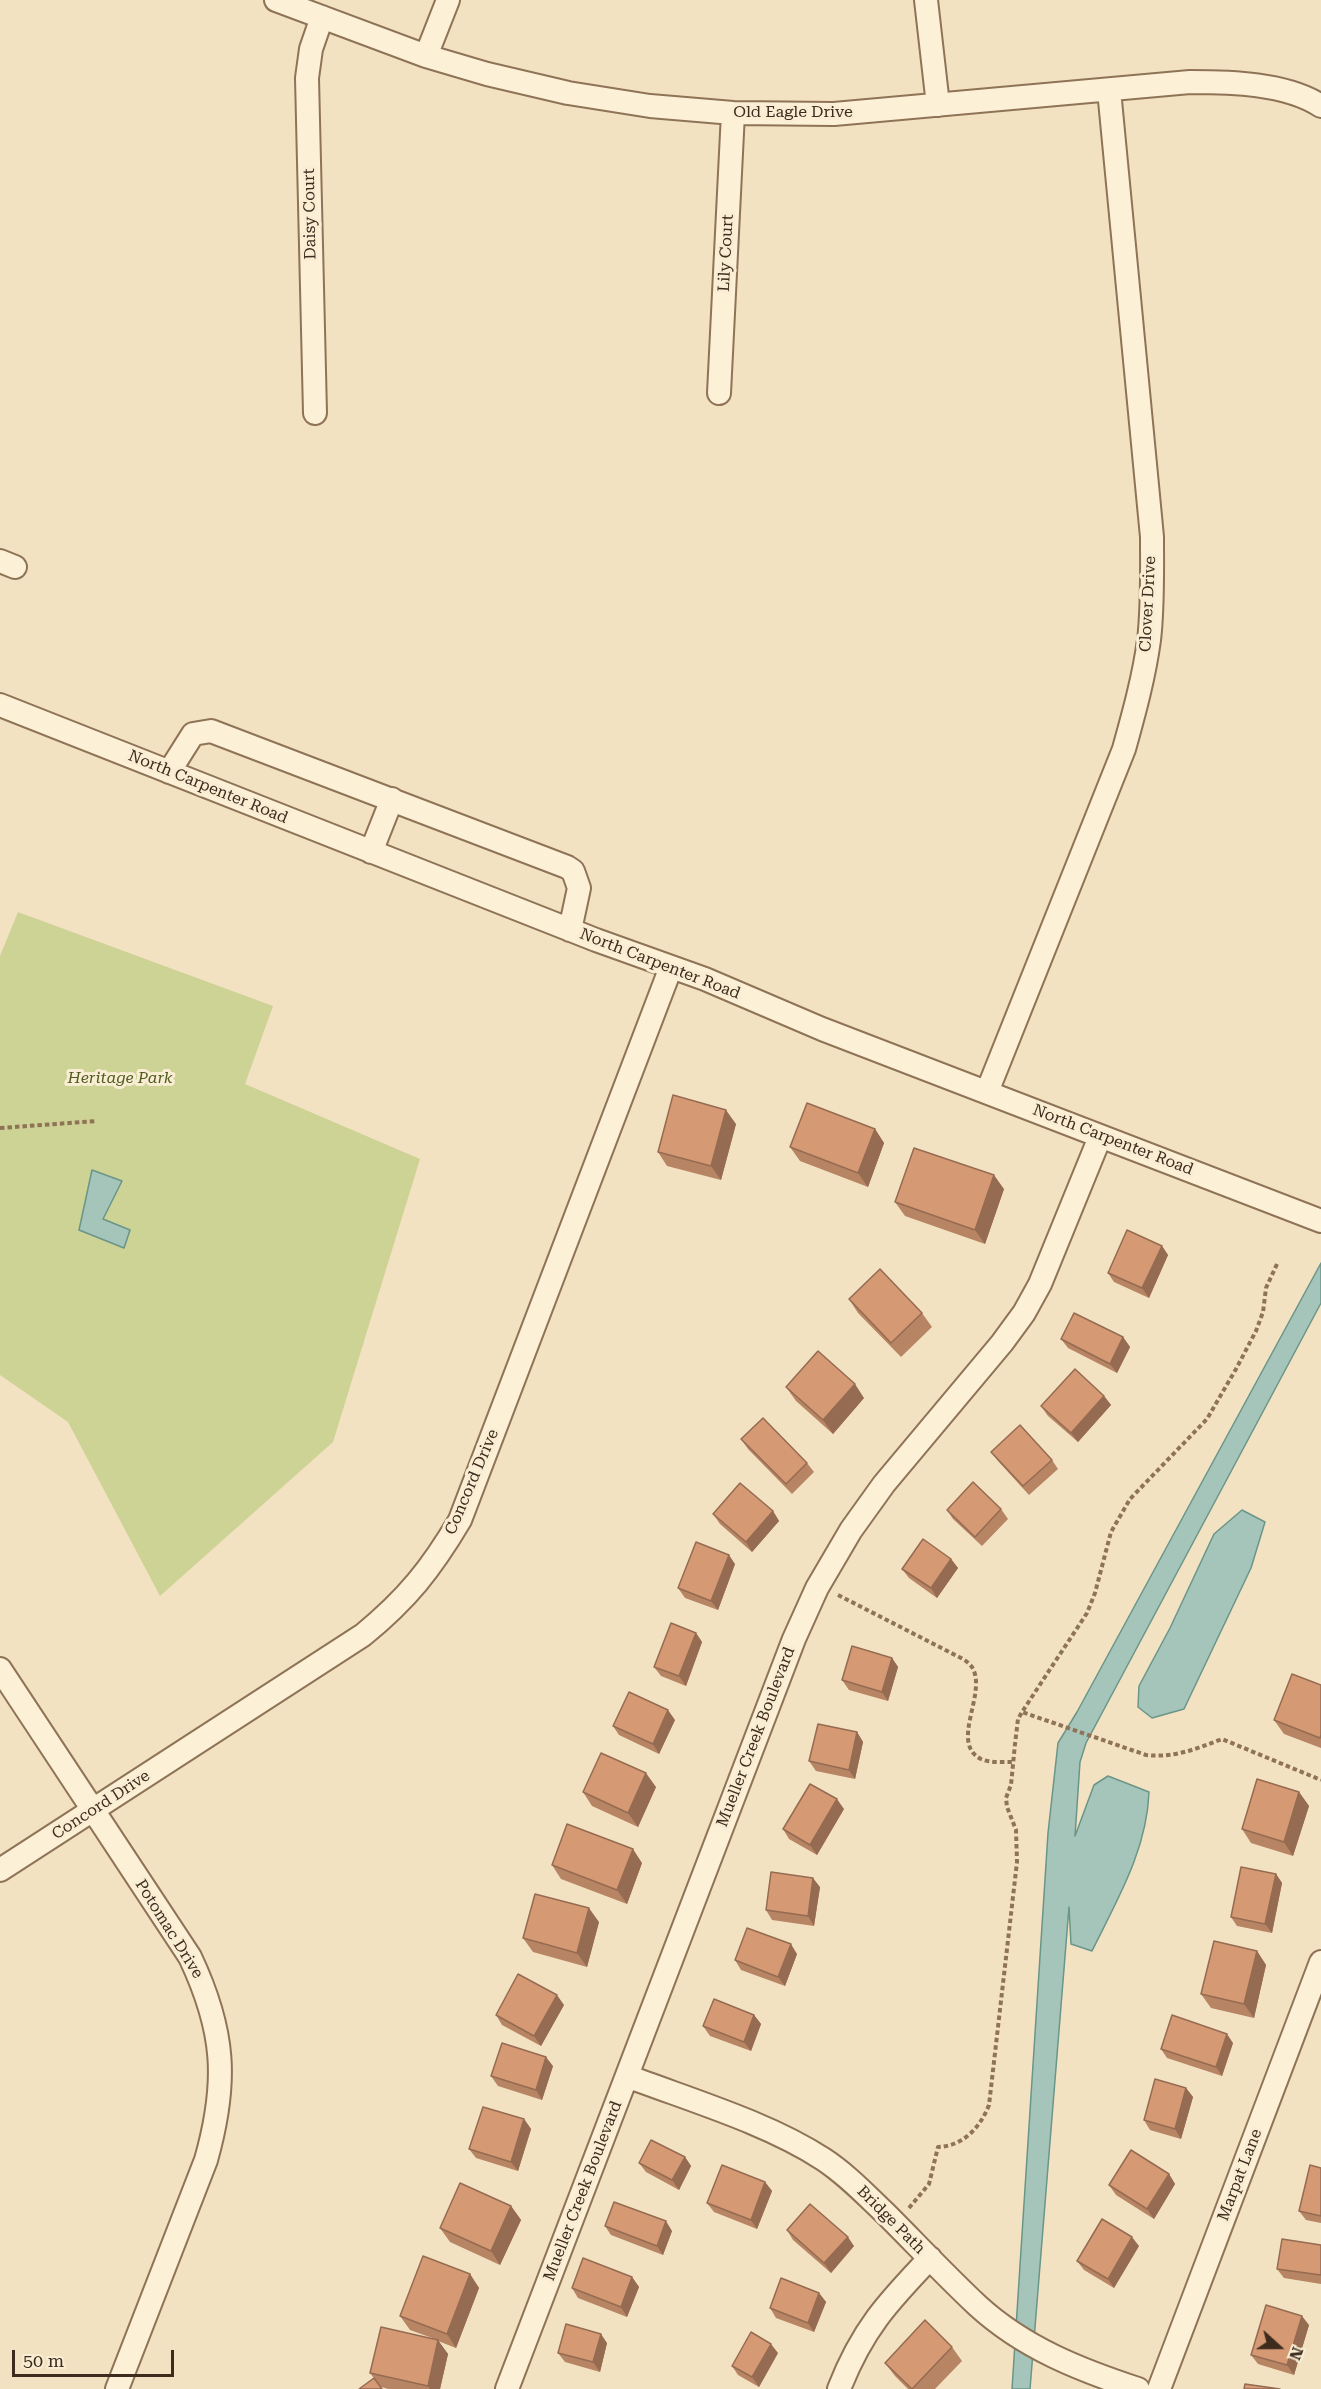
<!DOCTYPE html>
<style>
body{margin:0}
#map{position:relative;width:1321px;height:2389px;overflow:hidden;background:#f3e2c2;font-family:"Roboto Serif",serif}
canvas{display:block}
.north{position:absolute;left:1249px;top:2317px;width:60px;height:60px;-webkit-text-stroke:4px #f9edd3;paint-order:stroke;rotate:111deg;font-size:16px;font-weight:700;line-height:24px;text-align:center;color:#3d2b1d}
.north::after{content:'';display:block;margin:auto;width:21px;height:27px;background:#3d2b1d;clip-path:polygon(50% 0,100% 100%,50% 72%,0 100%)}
.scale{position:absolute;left:12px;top:2350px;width:162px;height:27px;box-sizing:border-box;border:3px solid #3d2b1d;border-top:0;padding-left:8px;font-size:18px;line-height:21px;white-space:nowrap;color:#3d2b1d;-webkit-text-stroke:4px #f9edd3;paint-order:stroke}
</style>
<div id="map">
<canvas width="1321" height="2389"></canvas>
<div class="north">N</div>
<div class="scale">50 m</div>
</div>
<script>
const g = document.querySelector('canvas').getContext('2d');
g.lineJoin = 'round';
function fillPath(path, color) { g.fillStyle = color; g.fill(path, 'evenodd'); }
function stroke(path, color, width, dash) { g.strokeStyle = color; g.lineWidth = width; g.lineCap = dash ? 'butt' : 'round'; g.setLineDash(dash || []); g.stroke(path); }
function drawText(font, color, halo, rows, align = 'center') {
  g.font = font + ' "Roboto Serif",serif'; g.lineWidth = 6; g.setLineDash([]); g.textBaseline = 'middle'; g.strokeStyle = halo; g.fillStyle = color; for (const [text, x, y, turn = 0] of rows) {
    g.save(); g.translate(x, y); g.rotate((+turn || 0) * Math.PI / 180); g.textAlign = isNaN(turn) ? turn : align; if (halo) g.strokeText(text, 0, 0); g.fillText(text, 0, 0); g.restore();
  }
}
const green = new Path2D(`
 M18,912L273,1006L245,1084L420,1159L333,1442L160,1596L68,1422L0,1375V956Z`);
const water = new Path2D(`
 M92,1170L122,1181L103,1219L130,1230L124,1248L79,1230Z
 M1321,1263V1303L1086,1743L1080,1762L1075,1836L1094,1785L1108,1776L1149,1792C1147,1850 1117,1900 1092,1951L1071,1944L1069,1907L1030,2389H1012L1048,1833L1058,1743L1077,1712Z
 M1242,1510L1265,1522L1251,1568L1184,1709L1152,1718L1138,1707L1139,1686L1170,1628L1214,1534Z`);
const path = new Path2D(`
 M0,1128L97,1121
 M1277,1264L1266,1288L1263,1312L1256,1331L1236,1369L1207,1419L1130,1499L1111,1532L1095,1593L1087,1613L1022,1712L1146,1755C1174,1758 1196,1749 1222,1739L1321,1780
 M838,1595L961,1658C965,1660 969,1663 972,1667C988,1693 949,1743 981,1759C990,1763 1003,1762 1013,1762
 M909,2208L929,2184L938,2147C963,2146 980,2128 989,2105L1017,1862L1016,1830L1007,1807L1006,1798L1011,1785L1015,1744L1018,1719L1022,1712`);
const minor = new Path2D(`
 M276,0L426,56L487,74L568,93L650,106L733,113L834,114L1190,82C1230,82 1286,83 1321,106
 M926,0L938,105
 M426,56L448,0
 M719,393L733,113
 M315,413L307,78L311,49L322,17
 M0,561L15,567
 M0,705L596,940L705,979L822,1029L1321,1221
 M169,772L193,734L211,731L567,867L573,871L579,888L570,930
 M371,852L392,799
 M987,1092L1124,749C1134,713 1144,677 1149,640C1153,606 1152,572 1152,537L1109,90
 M0,1669L190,1957C225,2031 228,2082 206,2160L117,2389
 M0,1870L363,1635C407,1599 431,1569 460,1520L671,967
 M627,2076C690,2100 768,2123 823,2159C846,2174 865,2194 885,2213C916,2244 946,2276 978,2306C1024,2348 1080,2370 1138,2389
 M507,2389L794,1639L817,1588L851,1530L884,1484L1002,1343L1024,1313L1040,1284L1100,1137
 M839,2389C862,2330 887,2303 930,2258
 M1159,2389L1321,1962`);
const wall = new Path2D(`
 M736,1124L721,1180L667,1166L658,1152Z
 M875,1129L884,1143L868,1187L800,1161L790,1147Z
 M1004,1189L985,1244L905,1216L895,1202Z
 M1162,1246L1168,1255L1149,1298L1114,1282L1108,1273Z
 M849,1299L922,1313L932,1327L901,1357L858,1313Z
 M1123,1337L1130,1347L1117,1373L1068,1348L1061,1339Z
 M786,1387L864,1398L833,1434L796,1401Z
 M1104,1396L1111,1405L1078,1442L1048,1416L1041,1406Z
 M741,1439L807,1463L814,1472L792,1494L748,1449Z
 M991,1452L1052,1460L1058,1469L1029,1495L998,1461Z
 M1001,1509L1008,1519L982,1546L953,1519L947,1510Z
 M773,1511L779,1521L752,1552L720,1524L713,1514Z
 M951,1559L958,1568L937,1598L909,1578L902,1569Z
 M735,1564L718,1610L685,1598L678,1588Z
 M696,1633L702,1642L686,1686L661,1676L654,1667Z
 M892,1658L898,1667L888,1701L849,1690L842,1680Z
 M1321,1685V1748L1284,1734L1274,1720Z
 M675,1720L659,1754L619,1735L613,1726Z
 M857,1732L863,1742L855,1779L816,1771L809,1761Z
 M656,1787L638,1827L592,1806L583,1792Z
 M1299,1792L1309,1806L1293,1856L1251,1843L1242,1829Z
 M844,1809L817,1855L789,1839L783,1829Z
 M642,1863L627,1904L561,1879L552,1865Z
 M1276,1874L1282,1883L1272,1933L1237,1926L1231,1917Z
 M820,1887L814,1926L772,1920L766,1910Z
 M599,1922L587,1967L533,1952L523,1938Z
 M1257,1951L1266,1965L1254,2018L1211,2008L1201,1994Z
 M797,1954L785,1986L741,1970L735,1960Z
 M564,2005L541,2046L502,2025L496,2015Z
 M754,2015L761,2024L751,2051L710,2036L703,2026Z
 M1233,2043L1222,2076L1167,2058L1161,2049Z
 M553,2066L542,2100L498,2086L491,2076Z
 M1186,2088L1193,2097L1181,2139L1150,2130L1144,2120Z
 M524,2119L531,2129L518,2171L476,2158L469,2149Z
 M685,2157L691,2166L679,2190L646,2172L639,2163Z
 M1321,2168V2223L1306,2220L1299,2211Z
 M1169,2174L1175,2184L1154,2219L1116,2195L1109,2185Z
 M765,2182L772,2191L757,2229L714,2212L707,2203Z
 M511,2206L521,2220L500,2265L450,2242L440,2228Z
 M605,2226L672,2231L663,2255L611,2235Z
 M787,2230L854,2246L831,2273L793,2240Z
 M1321,2245V2284L1284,2278L1277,2269Z
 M1139,2246L1114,2288L1084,2270L1077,2261Z
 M470,2274L479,2288L456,2348L438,2341L448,2354L440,2389H388L381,2387L370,2373L435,2339L410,2330L400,2316Z
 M632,2277L639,2287L627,2317L578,2298L572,2288Z
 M819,2293L826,2302L814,2332L776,2318L770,2308Z
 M1309,2325L1294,2375L1258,2364L1251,2355Z
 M607,2343L600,2372L565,2362L558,2353Z
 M952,2347L962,2361L935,2389H908L895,2376L885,2363Z
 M778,2353L759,2387L738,2375L732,2366Z`);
const shadedWall = new Path2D(`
 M726,1110L736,1124L721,1180L711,1166Z
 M875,1129L884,1143L868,1187L858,1173Z
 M994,1175L1004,1189L985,1244L975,1230Z
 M1162,1246L1168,1255L1149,1298L1142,1288Z
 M1123,1337L1130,1347L1117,1373L1110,1364Z
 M855,1384L864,1398L833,1434L823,1420Z
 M1104,1396L1111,1405L1078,1442L1071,1433Z
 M773,1511L779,1521L752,1552L746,1542Z
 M729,1555L735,1564L718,1610L711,1601Z
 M951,1559L958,1568L937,1598L931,1588Z
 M696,1633L702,1642L686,1686L679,1676Z
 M892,1658L898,1667L888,1701L882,1692Z
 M668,1710L675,1720L659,1754L653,1744Z
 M857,1732L863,1742L855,1779L849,1770Z
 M646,1773L656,1787L638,1827L628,1813Z
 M1299,1792L1309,1806L1293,1856L1284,1842Z
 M837,1799L844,1809L817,1855L810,1845Z
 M633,1849L642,1863L627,1904L617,1890Z
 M1276,1874L1282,1883L1272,1933L1265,1924Z
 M813,1878L820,1887L814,1926L808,1916Z
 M589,1908L599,1922L587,1967L577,1953Z
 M791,1944L797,1954L785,1986L778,1977Z
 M1257,1951L1266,1965L1254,2018L1244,2004Z
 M557,1995L564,2005L541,2046L534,2036Z
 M754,2015L761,2024L751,2051L744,2042Z
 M1227,2034L1233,2043L1222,2076L1216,2067Z
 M546,2057L553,2066L542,2100L536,2090Z
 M1186,2088L1193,2097L1181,2139L1175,2129Z
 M524,2119L531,2129L518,2171L511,2162Z
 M685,2157L691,2166L679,2190L672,2180Z
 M1169,2174L1175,2184L1154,2219L1147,2209Z
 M765,2182L772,2191L757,2229L751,2220Z
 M511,2206L521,2220L500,2265L491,2251Z
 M666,2221L672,2231L663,2255L657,2246Z
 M848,2237L854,2246L831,2273L824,2263Z
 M1132,2237L1139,2246L1114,2288L1108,2279Z
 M470,2274L479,2288L456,2348L447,2334Z
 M632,2277L639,2287L627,2317L621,2307Z
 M819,2293L826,2302L814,2332L808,2323Z
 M1302,2316L1309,2325L1294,2375L1287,2365Z
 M601,2334L607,2343L600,2372L593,2362Z
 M438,2340L448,2354L440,2389H430L428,2386Z
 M771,2344L778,2353L759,2387L752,2377Z`);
const building = new Path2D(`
 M673,1095L726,1110L711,1166L658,1152Z
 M807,1103L875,1129L858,1173L790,1147Z
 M914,1148L994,1175L975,1230L895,1202Z
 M1127,1230L1162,1246L1142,1288L1108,1273Z
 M880,1269L922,1313L891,1343L849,1299Z
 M1074,1313L1123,1337L1110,1364L1061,1339Z
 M818,1351L855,1384L823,1420L786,1387Z
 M1075,1369L1104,1396L1071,1433L1041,1406Z
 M763,1418L807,1463L786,1484L741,1439Z
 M1020,1425L1052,1460L1023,1486L991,1452Z
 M973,1482L1001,1509L975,1537L947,1510Z
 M740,1483L773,1511L746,1542L713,1514Z
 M923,1539L951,1559L931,1588L902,1569Z
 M696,1542L729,1555L711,1601L678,1588Z
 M671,1623L696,1633L679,1676L654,1667Z
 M852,1646L892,1658L882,1692L842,1680Z
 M1292,1674L1321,1685V1735L1320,1738L1274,1720Z
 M629,1692L668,1710L653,1744L613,1726Z
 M818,1724L857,1732L849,1770L809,1761Z
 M601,1753L646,1773L628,1813L583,1792Z
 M1257,1779L1299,1792L1284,1842L1242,1829Z
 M810,1784L837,1799L810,1845L783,1829Z
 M567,1824L633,1849L617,1890L552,1865Z
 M1241,1867L1276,1874L1265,1924L1231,1917Z
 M771,1872L813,1878L808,1916L766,1910Z
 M535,1894L589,1908L577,1953L523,1938Z
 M747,1928L791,1944L778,1977L735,1960Z
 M1214,1941L1257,1951L1244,2004L1201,1994Z
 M518,1974L557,1995L534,2036L496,2015Z
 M714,1999L754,2015L744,2042L703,2026Z
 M1172,2015L1227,2034L1216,2067L1161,2049Z
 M502,2043L546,2057L536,2090L491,2076Z
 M1155,2079L1186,2088L1175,2129L1144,2120Z
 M483,2107L524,2119L511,2162L469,2149Z
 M651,2140L685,2157L672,2180L639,2163Z
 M1131,2150L1169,2174L1147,2209L1109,2185Z
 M722,2165L765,2182L751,2220L707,2203Z
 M1310,2165L1321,2168V2216L1299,2211Z
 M460,2183L511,2206L491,2251L440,2228Z
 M614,2202L666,2221L657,2246L605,2226Z
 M810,2204L848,2237L824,2263L787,2230Z
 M1102,2219L1132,2237L1108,2279L1077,2261Z
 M1282,2239L1321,2245V2275L1277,2269Z
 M423,2256L470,2274L447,2334L400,2316Z
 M583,2258L632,2277L621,2307L572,2288Z
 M781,2278L819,2293L808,2323L770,2308Z
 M1266,2305L1302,2316L1287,2365L1251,2355Z
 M925,2320L952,2347L912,2389L885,2363Z
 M566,2324L601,2334L593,2362L558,2353Z
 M381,2327L438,2340L428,2386L370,2373Z
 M751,2332L771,2344L752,2377L732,2366Z
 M374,2378L382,2389H359Z
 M1245,2384L1280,2389H1244Z`);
const streetNames = [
 ["Old Eagle Drive",793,112],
 ["Daisy Court",310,214,-91],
 ["Lily Court",726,253,-87],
 ["Clover Drive",1148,604,-87],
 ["North Carpenter Road",208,787,22],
 ["North Carpenter Road",660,964,21],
 ["North Carpenter Road",1113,1140,21],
 ["Concord Drive",472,1482,-67],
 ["Mueller Creek Boulevard",756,1737,-69],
 ["Concord Drive",101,1805,-33],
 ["Potomac Drive",169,1929,58],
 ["Marpat Lane",1240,2175,-69],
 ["Mueller Creek Boulevard",583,2191,-69],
 ["Bridge Path",891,2220,45]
];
const parkNames = [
 ["Heritage Park",120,1078]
];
fillPath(green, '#cdd295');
fillPath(water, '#a5c5ba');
stroke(water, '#6a9589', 1.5);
stroke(minor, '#8f7357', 26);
stroke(path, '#8f7357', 4, [4.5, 3]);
stroke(minor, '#fcf0d7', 22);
fillPath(wall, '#b78464');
fillPath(shadedWall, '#956b51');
fillPath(building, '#d59974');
stroke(building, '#956b51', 1.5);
drawText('16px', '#3d2b1d', '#f9edd3', streetNames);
drawText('italic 16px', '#4f5c21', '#f9edd3', parkNames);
</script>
